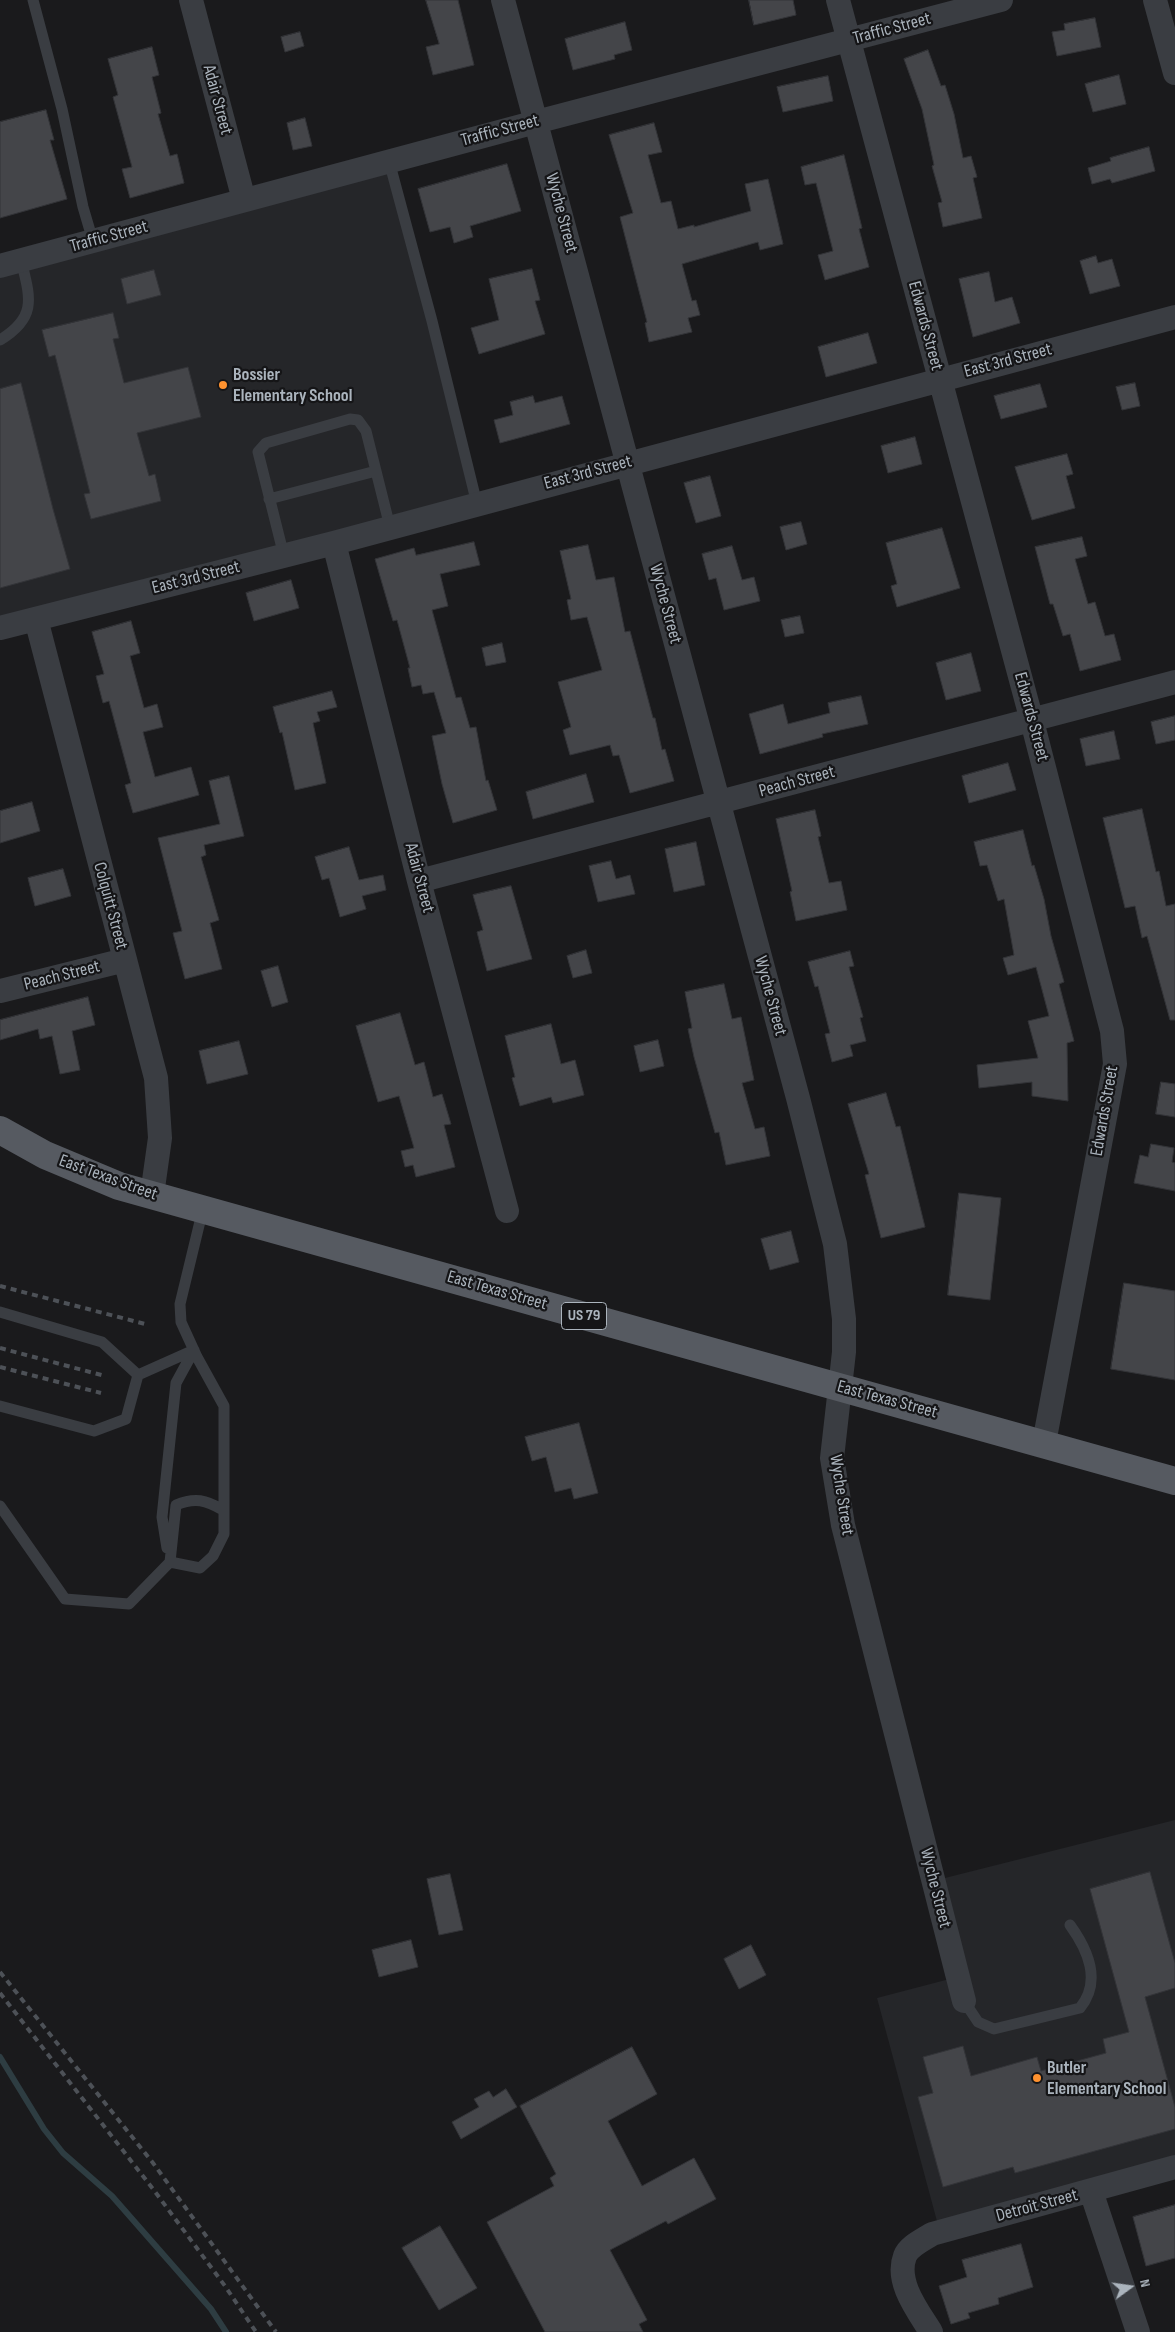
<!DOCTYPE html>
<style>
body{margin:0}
#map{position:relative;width:1175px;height:2332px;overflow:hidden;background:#1a1a1c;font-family:"Sofia Sans Condensed",sans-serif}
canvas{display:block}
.north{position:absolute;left:1105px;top:2262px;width:50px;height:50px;-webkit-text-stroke:4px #151517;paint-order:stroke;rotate:76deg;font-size:14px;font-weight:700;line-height:20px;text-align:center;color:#abb4bd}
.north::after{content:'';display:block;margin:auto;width:18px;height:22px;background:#abb4bd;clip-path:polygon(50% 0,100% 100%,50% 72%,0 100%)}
</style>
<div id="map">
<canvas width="1175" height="2332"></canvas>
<div class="north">N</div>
</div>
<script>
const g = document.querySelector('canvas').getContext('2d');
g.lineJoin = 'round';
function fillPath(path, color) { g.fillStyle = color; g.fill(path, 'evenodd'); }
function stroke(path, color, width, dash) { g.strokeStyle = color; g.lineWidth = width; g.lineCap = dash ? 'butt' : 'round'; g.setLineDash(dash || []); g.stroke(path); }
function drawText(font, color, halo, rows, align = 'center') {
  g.font = font + ' "Sofia Sans Condensed",sans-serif'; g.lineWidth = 4.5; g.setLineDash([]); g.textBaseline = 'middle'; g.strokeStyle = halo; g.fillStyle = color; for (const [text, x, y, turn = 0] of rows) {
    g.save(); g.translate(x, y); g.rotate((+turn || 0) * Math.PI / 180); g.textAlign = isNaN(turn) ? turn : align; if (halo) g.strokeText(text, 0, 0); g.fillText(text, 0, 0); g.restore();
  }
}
const built = new Path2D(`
 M389,161L477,504L0,628V267Z
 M1175,1820V2158L938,2225L877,1998L961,1976L937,1880Z`);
const stream = new Path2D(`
 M0,2057L44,2129L63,2153L112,2196L211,2309L226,2332`);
const building = new Path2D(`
 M426,0H458L474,65L433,75L426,47L439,44Z
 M749,0H793L796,15L754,25Z
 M1095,18L1101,47L1057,56L1052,32L1065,30L1064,24Z
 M625,22L632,50L614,55L615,59L573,70L565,39Z
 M300,32L304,46L285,52L281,37Z
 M152,47L159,75L152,77L161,113L158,114L170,156L177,154L184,183L130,198L122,169L132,167L113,97L118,95L108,59Z
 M928,50L941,86L945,85L954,114L963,158L971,156L977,177L973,178L982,218L943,227L938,203L942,202L932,166L934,165L922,109L904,59Z
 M1119,75L1126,104L1093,112L1085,84Z
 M828,76L833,101L783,112L777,87Z
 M46,110L54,140H50L67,199L0,218V122Z
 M305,118L312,146L293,150L287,123Z
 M654,123L662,152L648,155L661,203L671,201L678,229L694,225V227L751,211L745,184L768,179L783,244L760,250L758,242L682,264L692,301L696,300L700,315L688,318L692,332L649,342L645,323L647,322L620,217L633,213L609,135Z
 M1149,147L1155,171L1112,183L1110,179L1092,184L1088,168L1111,161L1110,158Z
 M844,155L862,228L859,229L869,267L825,280L818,255L833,251L816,183L805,185L801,167Z
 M507,164L521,211L470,226L473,237L454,243L450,227L430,232L418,189Z
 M1096,256L1098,263L1112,259L1120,286L1090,294L1080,261Z
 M532,269L540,300L535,301L545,334L479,354L471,328L499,320L489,279Z
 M154,270L161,295L127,304L121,279Z
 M989,272L995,302L1012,297L1020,323L973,337L959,279Z
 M113,313L119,338L113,339L124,383L188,367L201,417L137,433L149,476L155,474L161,501L91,519L84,494L90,493L55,355L49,357L42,330Z
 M868,333L877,363L826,377L818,347Z
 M21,383L53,509L70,569L0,588V389Z
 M1135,383L1140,406L1122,410L1116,387Z
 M1040,384L1047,407L1001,419L994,396Z
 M533,396L535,403L562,396L570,424L500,443L494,420L513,415L510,402Z
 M915,437L922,464L888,473L881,446Z
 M1067,454L1073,474L1066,476L1075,508L1032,520L1015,467Z
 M710,476L721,516L696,523L684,483Z
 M801,522L807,544L786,550L780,527Z
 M942,528L960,588L897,607L891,586L897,584L886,543Z
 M1082,537L1087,556L1075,559L1088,604L1095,602L1105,636L1114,634L1121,660L1080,671L1070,634L1063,636L1053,604H1050L1035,547Z
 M474,542L480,565L440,574L448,606L432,610L456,698L461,697L470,728L476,727L486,781L488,780L497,810L453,823L442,784L432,736L446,733L434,692L423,694L421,685L412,687L408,668H410L397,620L393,621L375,559L414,548L416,555Z
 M588,545L596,580L614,577L625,632L630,631L653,718H655L662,750L665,749L674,781L630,793L619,755L613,756L610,745L570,755L563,730L571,727L558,682L602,670L587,617L571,620L567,600L571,599L560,551Z
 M732,546L742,580L754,577L760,601L724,610L716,578L709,580L702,554Z
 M291,580L299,608L254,621L246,593Z
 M800,616L804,633L785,637L781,620Z
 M131,621L140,653L130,656L144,708L157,704L163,727L143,732L155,777L191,767L199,795L133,813L125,785L131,783L109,701L103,703L96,676L104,674L92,632Z
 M502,643L506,662L486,666L482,648Z
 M971,653L981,691L946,700L936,663Z
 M332,691L337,707L317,712L320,721L313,723L326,783L295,790L282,732L280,733L273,707Z
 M861,696L868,724L822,734L823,737L760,754L749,714L783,704L788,724L830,713L828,703Z
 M1175,716V740L1156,744L1151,722Z
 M1114,731L1120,759L1086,766L1080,739Z
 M1008,763L1016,790L969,803L962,776Z
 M586,774L594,802L533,819L526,792Z
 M229,776L244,836L204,845L206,855L201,857L219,920L210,923L222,969L185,979L173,933L182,931L158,838L220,824L209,781Z
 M32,802L40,831L0,843V811Z
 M1142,809L1156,872L1159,871L1166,906L1175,904V1020H1170L1147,936L1142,938L1135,906L1125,908L1103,818Z
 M815,810L821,836L818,837L829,883L841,881L847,910L796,921L790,892L792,891L776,819Z
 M1023,830L1032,866L1034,865L1044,899L1051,936L1064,982L1059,984L1074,1041L1067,1043L1068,1101L1032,1096V1082L979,1088L977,1065L1038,1058L1028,1021L1049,1016L1036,967L1008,975L1003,958L1014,955L1004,899L998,901L987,865L980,866L974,842Z
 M696,842L705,885L674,892L665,849Z
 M349,847L359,880L383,875L386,890L362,896L366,909L340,917L329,878L322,880L315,857Z
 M611,861L616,879L630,875L635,894L598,902L589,866Z
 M63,869L71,896L35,906L28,878Z
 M511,886L532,959L487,971L477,932L483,930L473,895Z
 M586,950L592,973L573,978L567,956Z
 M850,951L854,966L849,967L863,1017L860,1018L866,1041L850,1045L853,1056L832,1062L825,1034L830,1033L818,986L815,987L808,962Z
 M278,966L288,1002L272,1007L261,971Z
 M724,984L732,1019L741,1017L754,1080L742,1083L755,1129L764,1127L770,1156L726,1165L719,1132L715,1133L694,1057L688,1029L692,1028L685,992Z
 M88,997L95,1025L72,1031L80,1070L60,1074L52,1036L40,1039L38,1029L0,1040V1020Z
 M400,1013L415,1065L424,1062L433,1097L442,1094L451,1124L444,1125L455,1167L416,1177L413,1165L405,1167L401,1151L414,1148L399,1096L378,1102L356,1026Z
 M551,1024L561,1064L575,1060L584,1095L553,1103L551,1097L520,1106L512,1078L515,1077L505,1036Z
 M658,1040L664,1066L640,1072L634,1046Z
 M239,1041L248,1074L207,1084L199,1051Z
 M1161,1082L1175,1084V1117L1156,1114Z
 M886,1093L896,1127L900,1126L925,1227L881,1238L865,1175L869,1174L848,1104Z
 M1151,1144L1174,1148L1172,1162L1175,1163V1191L1134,1183L1140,1155L1148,1157Z
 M959,1193L1001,1198L990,1300L948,1295Z
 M791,1231L799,1262L770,1270L761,1239Z
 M1124,1283L1175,1291V1380L1111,1369Z
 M579,1423L598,1493L574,1499L571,1488L555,1492L546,1457L532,1461L525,1437Z
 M1150,1872L1175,1963V1988L1145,1997L1175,2107V2129L1015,2173L1013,2167L943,2187L918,2097L933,2093L923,2057L963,2046L971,2076L1037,2057L1041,2071L1106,2053L1103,2039L1129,2032L1090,1889Z
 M450,1874L463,1930L439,1935L427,1879Z
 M411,1940L418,1967L379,1977L372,1950Z
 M751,1945L766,1975L739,1989L724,1959Z
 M632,2047L657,2094L608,2121L642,2186L694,2158L716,2199L668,2224L666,2221L610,2250L647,2320L639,2324L643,2332H545L487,2222L554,2186L550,2178L556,2174L520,2106Z
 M506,2089L517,2107L461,2139L452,2122L479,2107L474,2099L489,2091L493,2097Z
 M1175,2205V2258L1146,2266L1133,2217Z
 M440,2226L477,2288L439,2310L402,2248Z
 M1021,2244L1033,2287L998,2298L999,2304L968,2313L970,2318L951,2324L939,2286L967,2277L962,2260Z`);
const lane = new Path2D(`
 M33,0L62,109L83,207L93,241
 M389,161L432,321L477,504
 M0,340C38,317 30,297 21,260
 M269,499L376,471
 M284,556L258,452L266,443L350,419L358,420L366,431L390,527
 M0,1312L102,1342L138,1375
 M138,1375L194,1350
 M0,1406L94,1431L126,1419L138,1375
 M0,1506L65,1599L129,1604L170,1562L176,1505C195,1497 206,1500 223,1510
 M167,1548L162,1517L176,1383L194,1350
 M170,1562L200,1568L213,1556L224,1534V1406L197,1357L181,1322L180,1304L203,1209
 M964,2001L978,2022L994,2029L1080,2008C1102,1981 1088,1950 1070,1925`);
const street = new Path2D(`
 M191,0L244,200
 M503,0L798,1098L835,1244L844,1319V1352L832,1458L843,1525L964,2001
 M838,0L1032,721L1112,1031L1115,1064L1044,1443
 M1155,0L1175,73
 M0,266L536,122L1001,0
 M334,543L419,881L507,1211
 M36,619L156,1078L160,1138L152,1195
 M0,628L334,543L1175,317
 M419,881L1175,682
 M0,991L125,960
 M1091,2191L1138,2332
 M931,2332C918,2311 895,2282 905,2256C909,2246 923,2240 932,2234L1175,2167`);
const primary = new Path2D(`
 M0,1130L45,1155L119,1186L1175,1481`);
const rail = new Path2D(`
 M0,1286L149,1325
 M0,1348L105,1376
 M0,1367L101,1393
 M0,1972L153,2163L276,2332
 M0,1993L153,2189L225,2286L256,2332`);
const markers = [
 [223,385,5,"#ff922f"],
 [1037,2078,5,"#ff922f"]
];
const shields = [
 [584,1316,45]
];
const shieldNames = [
 ["US 79",584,1316]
];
const streetNames = [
 ["Traffic Street",892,29,-15],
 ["Adair Street",217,100,75],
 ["Traffic Street",500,131,-15],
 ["Wyche Street",561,213,75],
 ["Traffic Street",109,237,-15],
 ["Edwards Street",925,326,75],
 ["East 3rd Street",1008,361,-15],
 ["East 3rd Street",588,473,-15],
 ["East 3rd Street",196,578,-14],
 ["Wyche Street",665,604,75],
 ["Edwards Street",1031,717,75],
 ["Peach Street",797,782,-15],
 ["Adair Street",419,878,75],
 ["Colquitt Street",110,906,75],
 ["Peach Street",62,976,-14],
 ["Wyche Street",770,996,75],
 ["Edwards Street",1105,1111,-80],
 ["East Texas Street",108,1178,20],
 ["East Texas Street",497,1291,16],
 ["East Texas Street",887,1400,15],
 ["Wyche Street",841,1495,81],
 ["Wyche Street",935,1888,76],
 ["Detroit Street",1037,2206,-15]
];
const poiNames = [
 ["Bossier",233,375],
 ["Elementary School",233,396],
 ["Butler",1047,2068],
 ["Elementary School",1047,2089]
];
fillPath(built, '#252629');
stroke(stream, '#2e3d42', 6);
fillPath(building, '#444549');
stroke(building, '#333438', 1);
stroke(lane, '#3a3d42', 11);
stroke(street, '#3a3d42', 24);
stroke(primary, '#565a61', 28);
stroke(rail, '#4d5157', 4, [6, 5]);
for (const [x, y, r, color] of markers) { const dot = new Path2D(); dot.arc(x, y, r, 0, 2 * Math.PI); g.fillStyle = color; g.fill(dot); stroke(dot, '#151517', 2); }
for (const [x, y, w] of shields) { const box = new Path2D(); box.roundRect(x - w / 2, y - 13.5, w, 27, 4); g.fillStyle = '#151517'; g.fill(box); stroke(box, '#abb4bd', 1); }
drawText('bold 16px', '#abb4bd', null, shieldNames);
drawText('18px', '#abb4bd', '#151517', streetNames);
drawText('bold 18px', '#abb4bd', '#151517', poiNames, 'left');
</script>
